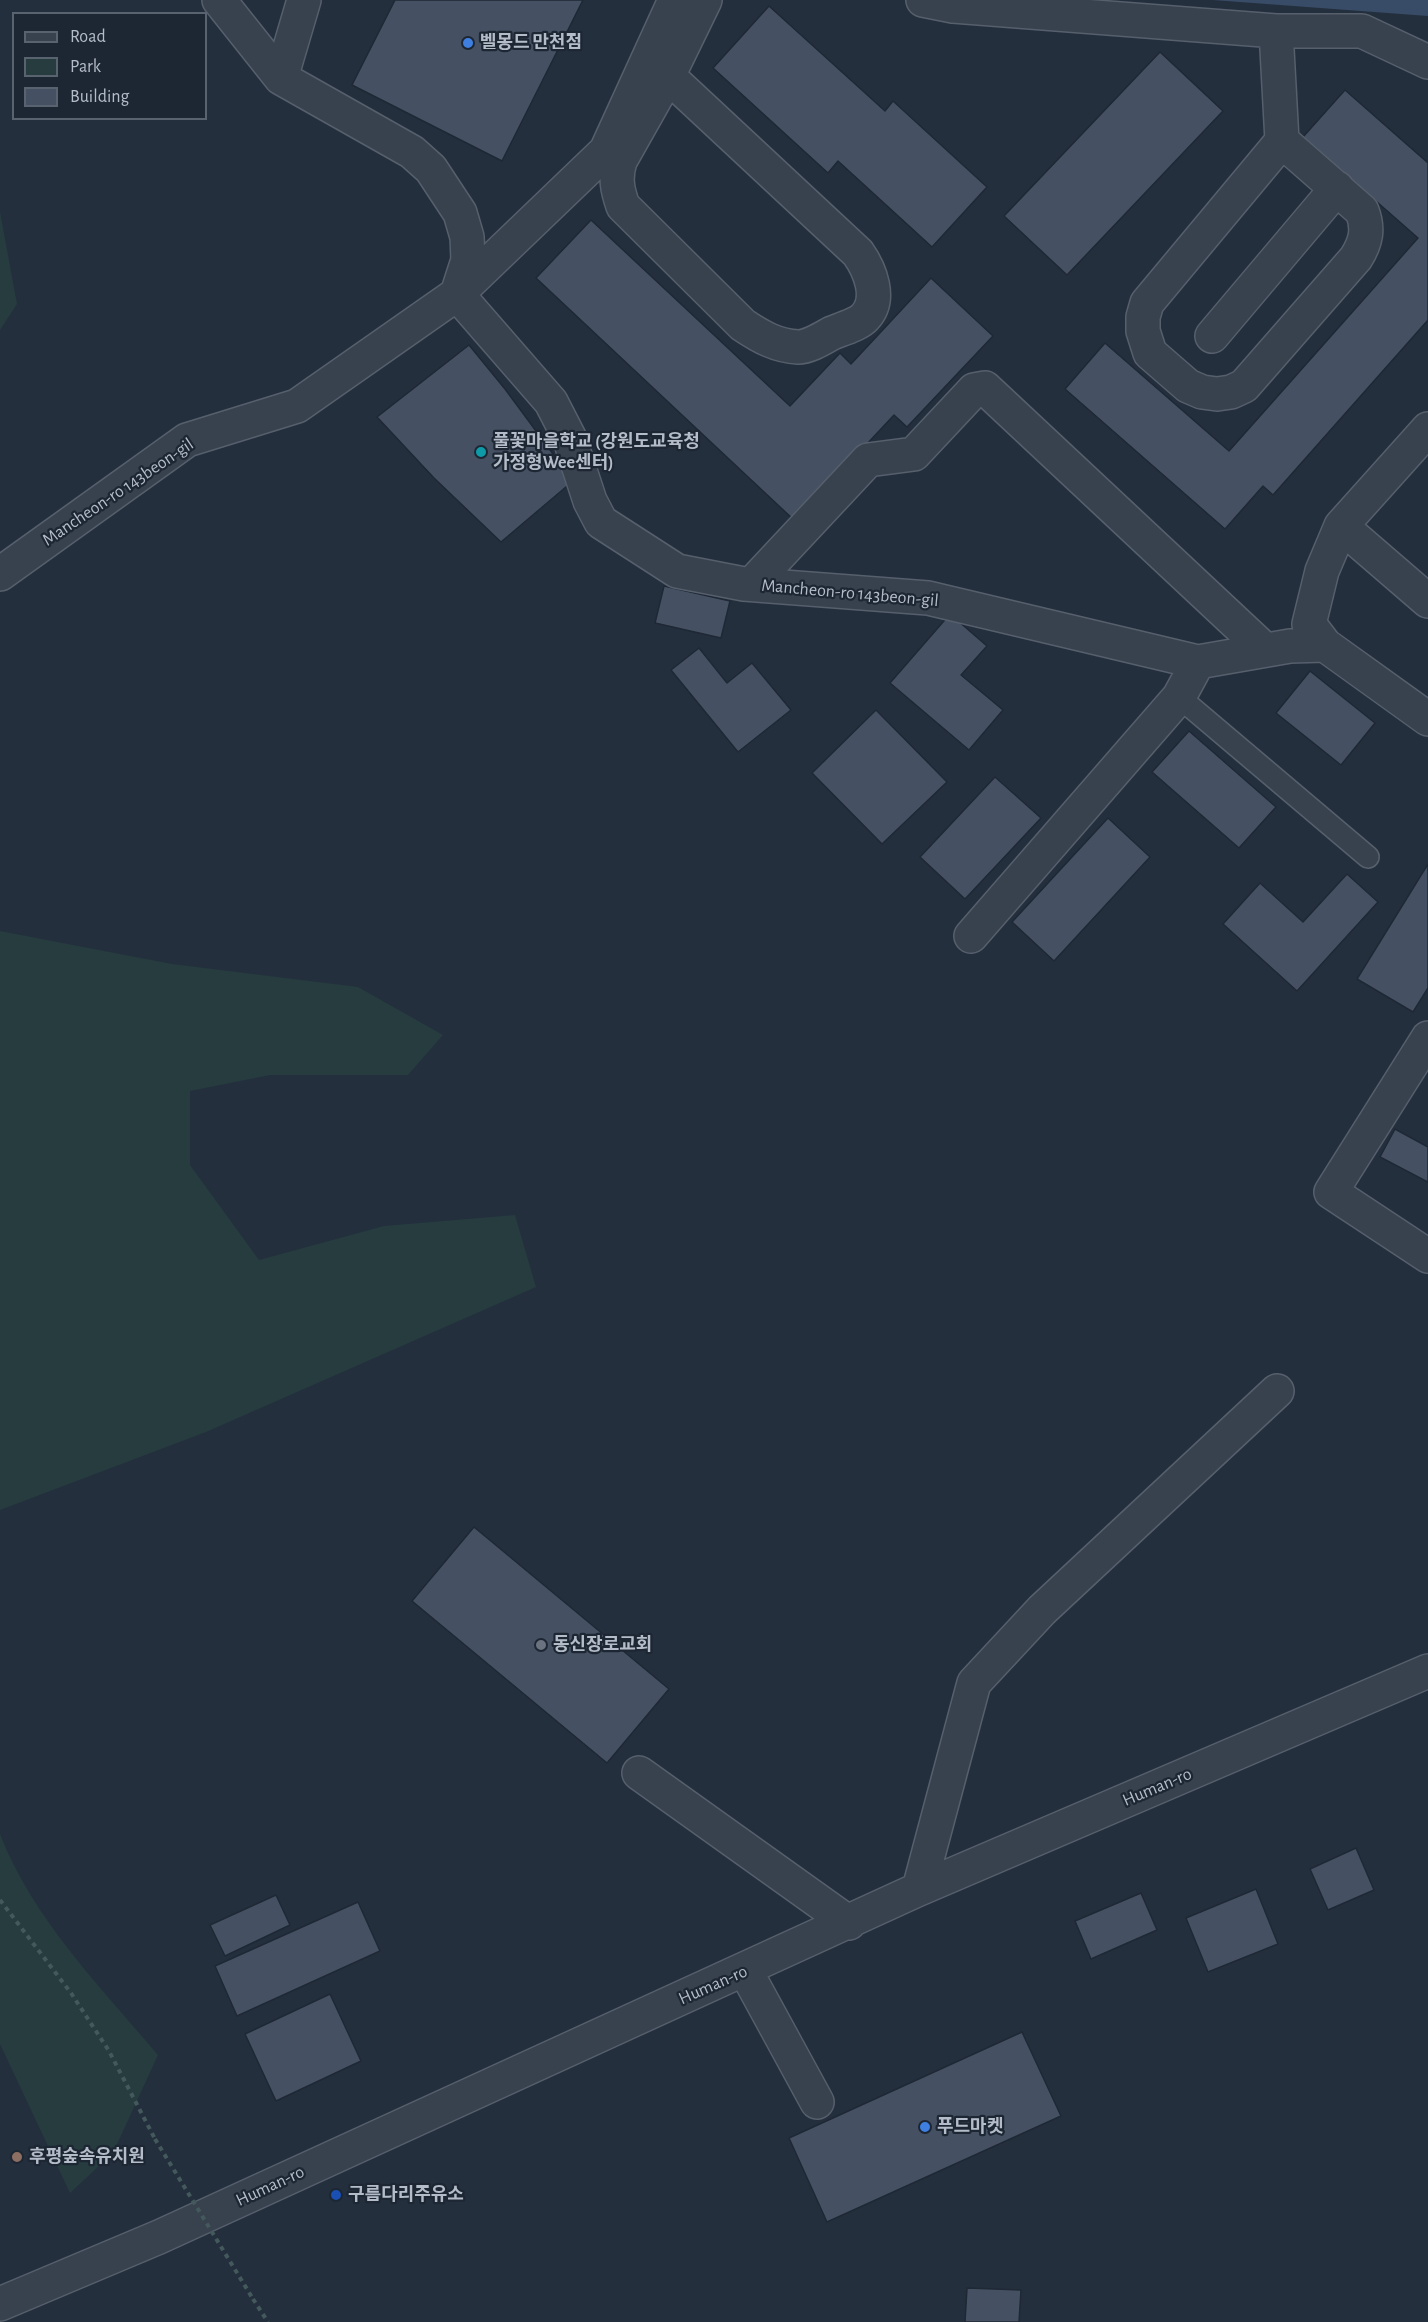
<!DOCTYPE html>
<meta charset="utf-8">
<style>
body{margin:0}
#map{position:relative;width:1428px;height:2322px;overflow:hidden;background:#242f3e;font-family:"Alegreya Sans",sans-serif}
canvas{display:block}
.legend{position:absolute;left:12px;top:12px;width:195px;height:108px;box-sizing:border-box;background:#1d2633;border:2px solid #59626f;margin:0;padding:8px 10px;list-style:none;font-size:18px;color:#b4bcc9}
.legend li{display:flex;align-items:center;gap:12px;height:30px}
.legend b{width:30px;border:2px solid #59626f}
</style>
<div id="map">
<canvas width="1428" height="2322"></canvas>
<ul class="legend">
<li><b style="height:8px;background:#38414e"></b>Road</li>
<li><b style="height:16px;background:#263c3f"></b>Park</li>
<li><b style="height:16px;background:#455162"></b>Building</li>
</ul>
</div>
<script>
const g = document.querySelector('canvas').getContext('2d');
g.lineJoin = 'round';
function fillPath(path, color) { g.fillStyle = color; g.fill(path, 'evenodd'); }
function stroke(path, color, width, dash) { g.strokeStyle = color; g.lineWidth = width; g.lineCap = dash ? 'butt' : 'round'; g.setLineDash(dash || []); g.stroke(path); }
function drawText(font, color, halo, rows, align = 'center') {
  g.font = font + ' "Alegreya Sans","Noto Sans KR",sans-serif'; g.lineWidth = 4.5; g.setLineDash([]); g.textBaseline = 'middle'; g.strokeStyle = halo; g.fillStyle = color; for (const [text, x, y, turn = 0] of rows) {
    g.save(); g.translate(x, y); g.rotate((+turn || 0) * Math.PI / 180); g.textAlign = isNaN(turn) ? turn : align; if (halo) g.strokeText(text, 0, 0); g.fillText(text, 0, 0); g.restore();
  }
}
const green = new Path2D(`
 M0,212L17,304L0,330Z
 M0,931L172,964L358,987L443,1035L408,1075H270L190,1091V1165L259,1260L384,1226L515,1215L536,1287L206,1432L0,1510Z
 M0,1834C33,1919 100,1986 158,2055L113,2153L70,2193L0,2044Z`);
const water = new Path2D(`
 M1213,0H1428V16Z`);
const building = new Path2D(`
 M395,0H583L502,161L352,85Z
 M769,6L885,111L893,101L987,187L932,247L838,161L828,173L713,68Z
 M1160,52L1223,111L1067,275L1004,216Z
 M1345,90L1428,163V320L1273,495L1263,486L1225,529L1065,389L1105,343L1229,451L1418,238L1303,137Z
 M591,220L790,406L840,353L851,364L931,278L993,336L907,427L894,415L795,521L536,278Z
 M469,345L505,389L573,481L501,542L434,478L377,417Z
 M664,586L730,601L721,638L655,623Z
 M950,614L987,646L961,675L1003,710L969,750L890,683Z
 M699,648L727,683L752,663L791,710L738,752L671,670Z
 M1310,671L1375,723L1341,765L1276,713Z
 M876,710L947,782L882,844L812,773Z
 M1189,731L1276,807L1239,848L1152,772Z
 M995,777L1041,818L965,899L920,857Z
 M1108,818L1150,857L1054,961L1012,922Z
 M1428,864V988L1413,1012L1357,979Z
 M1347,874L1378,902L1297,991L1223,924L1260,883L1303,922Z
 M1395,1129L1428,1147V1182L1380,1157Z
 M474,1527L669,1689L607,1763L412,1601Z
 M1356,1848L1374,1890L1328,1910L1310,1869Z
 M1256,1889L1278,1944L1208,1972L1186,1918Z
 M1141,1893L1157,1930L1091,1959L1075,1921Z
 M276,1895L290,1925L225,1956L210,1925Z
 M358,1902L380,1951L237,2016L215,1966Z
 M330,1994L361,2061L276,2101L245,2034Z
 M1022,2032L1061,2116L827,2222L789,2138Z
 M967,2288L1021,2290L1019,2322H965Z`);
const path = new Path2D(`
 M0,1900L71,1993L109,2051L155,2139
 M253,2299L268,2322`);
const service = new Path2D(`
 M1179,697L1368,857`);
const minor = new Path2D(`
 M219,0L281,78L412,152L431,169L460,213L467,237L468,260L457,294
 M923,0L953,6L1276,31H1362L1428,62
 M1276,31L1282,141L1147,303L1143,317V331L1150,353L1188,386L1202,392L1217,394L1231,392L1244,386L1356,258C1366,242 1369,229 1362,211L1282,141
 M668,76L858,253C870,270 882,299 865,317C859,324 842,329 832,333C823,338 809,347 798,347C777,346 761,337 743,325L623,206C617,189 615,178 620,161L668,76L705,0
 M281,78L304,0
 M457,294L551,402L569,437L590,501L601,522L677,571L744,584L928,598L1198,662L1290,646L1325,645L1428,719
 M1212,336L1337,188
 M1341,526L1428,601
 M0,574L187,440L297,406L457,294L606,151L675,0
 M752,584L868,460L914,454L974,390L985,388L1265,650
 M1325,645L1309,624L1322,571L1341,526L1428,429
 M971,936L1179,697L1198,662
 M1428,1038L1331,1192L1428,1256
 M639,1773L849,1923
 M919,1889L974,1683L1042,1610L1277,1391
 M745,1970L817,2102
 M0,2304L159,2237L919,1889L1428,1671`);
const pathBridge = new Path2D(`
 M155,2139L253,2299`);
const markers = [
 [468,43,6,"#3f7fe0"],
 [481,452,6,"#0f9aa8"],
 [541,1645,6,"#6b7280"],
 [925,2127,6,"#3f7fe0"],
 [17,2157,6,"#8d6e63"],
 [336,2195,6,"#1a4fb4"]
];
const poiNames = [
 ["벨몽드 만천점",480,43],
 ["풀꽃마을학교 (강원도교육청",493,442],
 ["가정형Wee센터)",493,463],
 ["동신장로교회",553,1645],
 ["푸드마켓",937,2127],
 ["후평숲속유치원",29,2157],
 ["구름다리주유소",348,2195]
];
const streetNames = [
 ["Mancheon-ro 143beon-gil",118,492,-34],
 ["Mancheon-ro 143beon-gil",850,593,5],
 ["Human-ro",1157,1787,-23],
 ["Human-ro",713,1985,-24],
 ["Human-ro",270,2186,-25]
];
fillPath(green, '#263c3f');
fillPath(water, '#394c67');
fillPath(building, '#455162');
stroke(building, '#1f2835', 1.5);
stroke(service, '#565f6c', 24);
stroke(minor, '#565f6c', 36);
stroke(path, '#44595c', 4, [4.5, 4.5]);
stroke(service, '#38414e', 21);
stroke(minor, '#38414e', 33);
stroke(pathBridge, '#44595c', 4, [4.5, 4.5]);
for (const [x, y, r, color] of markers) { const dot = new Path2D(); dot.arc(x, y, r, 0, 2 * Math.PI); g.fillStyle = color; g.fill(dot); stroke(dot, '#1d2633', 2); }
drawText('bold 18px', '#b4bcc9', '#1d2633', poiNames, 'left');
drawText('18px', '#b4bcc9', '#1d2633', streetNames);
</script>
